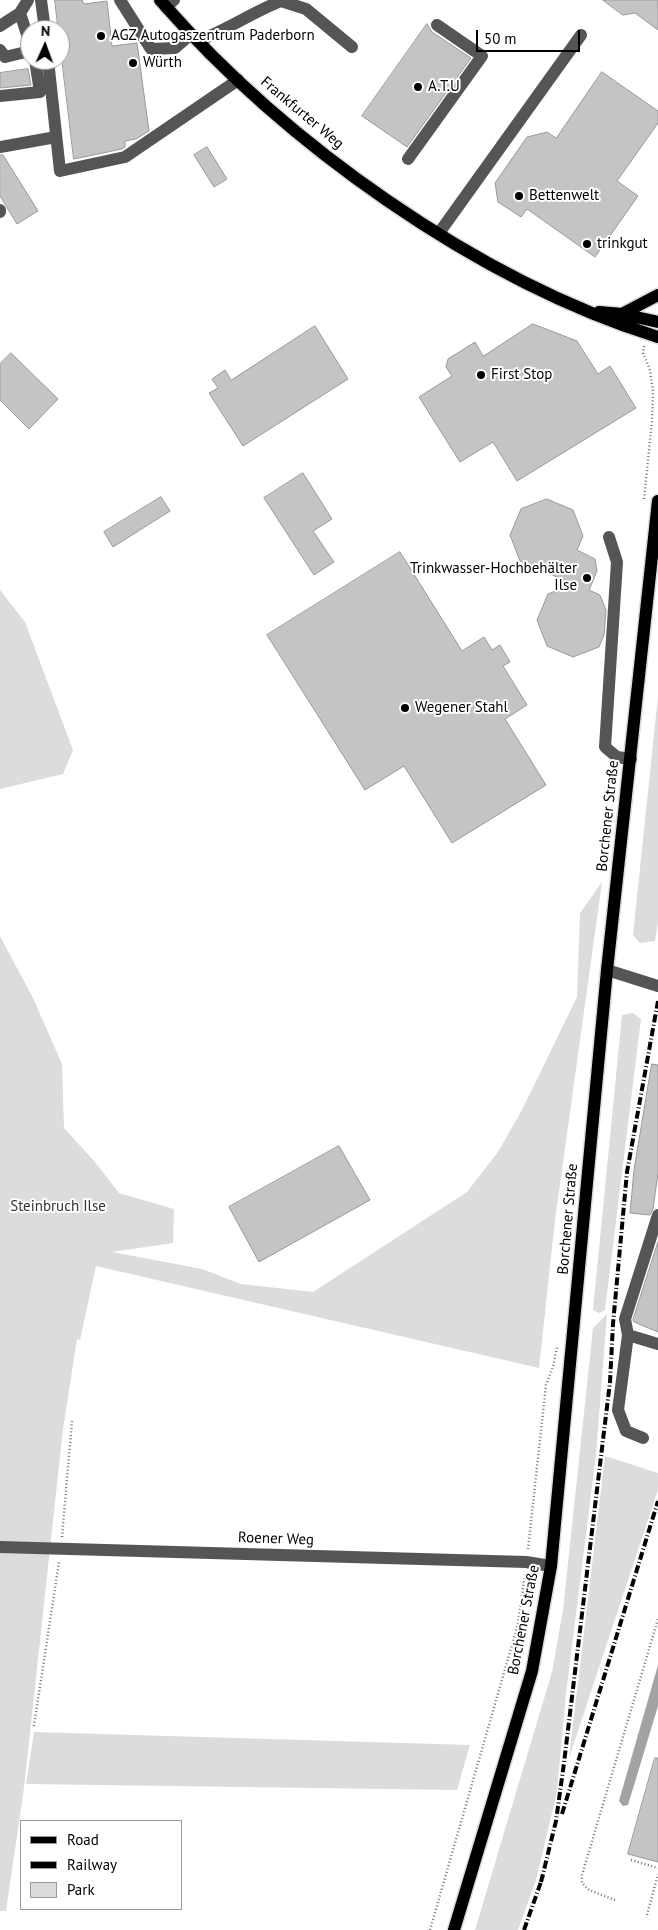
<!DOCTYPE html>
<meta charset="utf-8">
<style>
body{margin:0}
#map{position:relative;width:658px;height:1930px;overflow:hidden;background:#fff;font-family:"PT Sans",sans-serif}
canvas{display:block}
.legend{position:absolute;left:20px;top:1820px;width:162px;height:90px;box-sizing:border-box;background:#fff;border:1px solid #999;margin:0;padding:6px 9px;list-style:none;font-size:15px;color:#000}
.legend li{display:flex;align-items:center;gap:10px;height:25px}
.legend b{width:25px;border:1px solid #999}
.north{position:absolute;left:20px;top:20px;width:50px;height:50px;box-sizing:border-box;background:#fff;border:1px solid #999;border-radius:50%;rotate:2deg;font-size:14px;font-weight:700;line-height:20px;text-align:center;color:#000}
.north::after{content:'';display:block;margin:auto;width:18px;height:22px;background:#000;clip-path:polygon(50% 0,100% 100%,50% 72%,0 100%)}
.scale{position:absolute;left:476px;top:30px;width:104px;height:22px;box-sizing:border-box;border:2px solid #000;border-top:0;padding-left:6px;font-size:15px;line-height:18px;white-space:nowrap;color:#000;-webkit-text-stroke:4px #fff;paint-order:stroke}
</style>
<div id="map">
<canvas width="658" height="1930"></canvas>
<ul class="legend">
<li><b style="height:6px;background:#000"></b>Road</li>
<li><b style="height:6px;background:#000"></b>Railway</li>
<li><b style="height:14px;background:#dcdcdc"></b>Park</li>
</ul>
<div class="north">N</div>
<div class="scale">50 m</div>
</div>
<script>
const g = document.querySelector('canvas').getContext('2d');
g.lineJoin = 'round';
function fillPath(path, color) { g.fillStyle = color; g.fill(path, 'evenodd'); }
function stroke(path, color, width, dash) { g.strokeStyle = color; g.lineWidth = width; g.lineCap = dash ? 'butt' : 'round'; g.setLineDash(dash || []); g.stroke(path); }
function drawText(font, color, halo, rows, align = 'center') {
  g.font = font + ' "PT Sans",sans-serif'; g.lineWidth = 4; g.setLineDash([]); g.textBaseline = 'middle'; g.strokeStyle = halo; g.fillStyle = color; for (const [text, x, y, turn = 0] of rows) {
    g.save(); g.translate(x, y); g.rotate((+turn || 0) * Math.PI / 180); g.textAlign = isNaN(turn) ? turn : align; if (halo) g.strokeText(text, 0, 0); g.fillText(text, 0, 0); g.restore();
  }
}
const green = new Path2D(`
 M0,590L25,622L73,750L63,774L0,789Z
 M658,696V922L655,941L640,943L633,935Z
 M602,882L555,1220L539,1368L96,1266L80,1340L77,1339L63,1429L24,1788L6,1911H0V936L33,998L62,1064L64,1128L95,1162L119,1193L174,1209L173,1243L112,1252L202,1269L241,1284L313,1292L467,1192L498,1152L522,1110L577,997L580,913Z
 M633,1013L641,1019L605,1310L599,1313L593,1310L622,1015Z
 M607,1314L596,1455L566,1694L557,1792L536,1880L518,1930H475L552,1672L563,1610L593,1328Z
 M605,1456L658,1473V1490L569,1758Z
 M34,1732L470,1745L457,1790L26,1784Z`);
const water = new Path2D(`
 M658,1665V1706L628,1805L623,1806L619,1801Z`);
const building = new Path2D(`
 M55,0H82L84,4L107,1L112,46L137,43L149,131L136,139L125,141V147L122,149L74,159Z
 M603,0H658V30L635,13L623,15Z
 M427,24L432,32L471,58L407,147L362,116Z
 M28,69L31,85L0,88V73Z
 M602,72L658,111V123L617,181L638,196L595,257L527,209L521,217L498,202L495,183L527,137L547,132L556,138Z
 M207,147L227,179L214,187L194,155Z
 M0,155H3L38,211L17,224L0,196Z
 M533,324L577,341L598,374L610,366L636,408L517,481L493,442L460,462L419,397L452,376L446,367L448,359L475,342L483,356Z
 M315,326L348,379L243,446L209,393L218,388L212,379L225,370L231,380Z
 M11,353L58,399L29,429L0,400V364Z
 M303,473L332,519L313,531L334,562L314,575L264,498Z
 M161,497L170,511L113,547L104,532Z
 M547,499L573,510L583,536L577,550L595,559L597,571L589,590L600,595L606,610L604,635L599,647L573,657L547,646L537,620L548,594L573,584L520,561L510,535L521,509Z
 M400,552L462,651L484,637L492,650L500,645L510,662L503,666L527,705L505,719L546,785L452,843L404,766L365,790L267,635Z
 M652,1064L658,1065V1173L653,1209L650,1215L630,1213L634,1170Z
 M339,1146L370,1200L259,1262L229,1207Z
 M658,1242V1332L634,1322L633,1320Z
 M655,1758H658V1862L628,1854Z`);
const path = new Path2D(`
 M644,346L643,353L650,370L653,392L652,421L644,499
 M62,1537L72,1421
 M528,1549L546,1385L553,1367L557,1347
 M34,1726L59,1562
 M631,1860L658,1868
 M615,1900L589,1890L582,1883V1875L658,1619
 M647,1915L658,1874
 M430,1930L518,1624L525,1574`);
const minor = new Path2D(`
 M41,0L45,30
 M120,0L151,49L175,48L191,34
 M166,7L174,0
 M20,13L30,44
 M0,26L20,13L28,0
 M198,41C227,30 253,12 281,1L306,9L352,47
 M0,50L5,57L30,51
 M48,60L60,171L125,157L238,80
 M0,96L40,92L35,60
 M0,147L56,137
 M408,159L482,56L437,25
 M0,210V212
 M439,233L581,35
 M609,537L617,562L605,747L617,757L631,759
 M607,970L658,986
 M628,1335L625,1319L658,1215
 M643,1438L626,1431L618,1410L628,1335L658,1344
 M0,1547L526,1562L551,1566`);
const major = new Path2D(`
 M160,0C285,143 476,280 658,337
 M599,312L622,314L658,322
 M622,314L658,295
 M454,1930L532,1671L551,1566L607,970L658,501`);
const rail = new Path2D(`
 M562,1814L658,1501
 M541,1882L556,1821L564,1763L610,1382L613,1324L627,1172L658,1001
 M524,1930L543,1876`);
const markers = [
 [101,36,5,"#000"],
 [133,63,5,"#000"],
 [418,87,5,"#000"],
 [519,196,5,"#000"],
 [587,244,5,"#000"],
 [481,375,5,"#000"],
 [587,578,5,"#000"],
 [405,708,5,"#000"]
];
const poiNames = [
 ["AGZ Autogaszentrum Paderborn",111,36],
 ["Würth",143,63],
 ["A.T.U",428,87],
 ["Bettenwelt",529,196],
 ["trinkgut",597,244],
 ["First Stop",491,375],
 ["Trinkwasser-Hochbehälter",577,569,"right"],
 ["Ilse",577,586,"right"],
 ["Wegener Stahl",415,708]
];
const streetNames = [
 ["Frankfurter Weg",302,113,40],
 ["Borchener Straße",608,816,-84],
 ["Borchener Straße",568,1219,-85],
 ["Roener Weg",276,1539,2],
 ["Borchener Straße",524,1620,-79]
];
const parkNames = [
 ["Steinbruch Ilse",58,1207]
];
fillPath(green, '#dcdcdc');
fillPath(water, '#a3a3a3');
fillPath(building, '#c4c4c4');
stroke(building, '#999', 1);
stroke(major, '#dbdbdb', 15);
stroke(path, '#777', 2.5, [1, 2.5]);
stroke(minor, '#555', 12);
stroke(major, '#000', 12);
stroke(rail, '#000', 4, [8, 2.5, 1, 2.5]);
for (const [x, y, r, color] of markers) { const dot = new Path2D(); dot.arc(x, y, r, 0, 2 * Math.PI); g.fillStyle = color; g.fill(dot); stroke(dot, '#fff', 2); }
drawText('15px', '#000', '#fff', poiNames, 'left');
drawText('15px', '#000', '#fff', streetNames);
drawText('15px', '#333', '#fff', parkNames);
</script>
